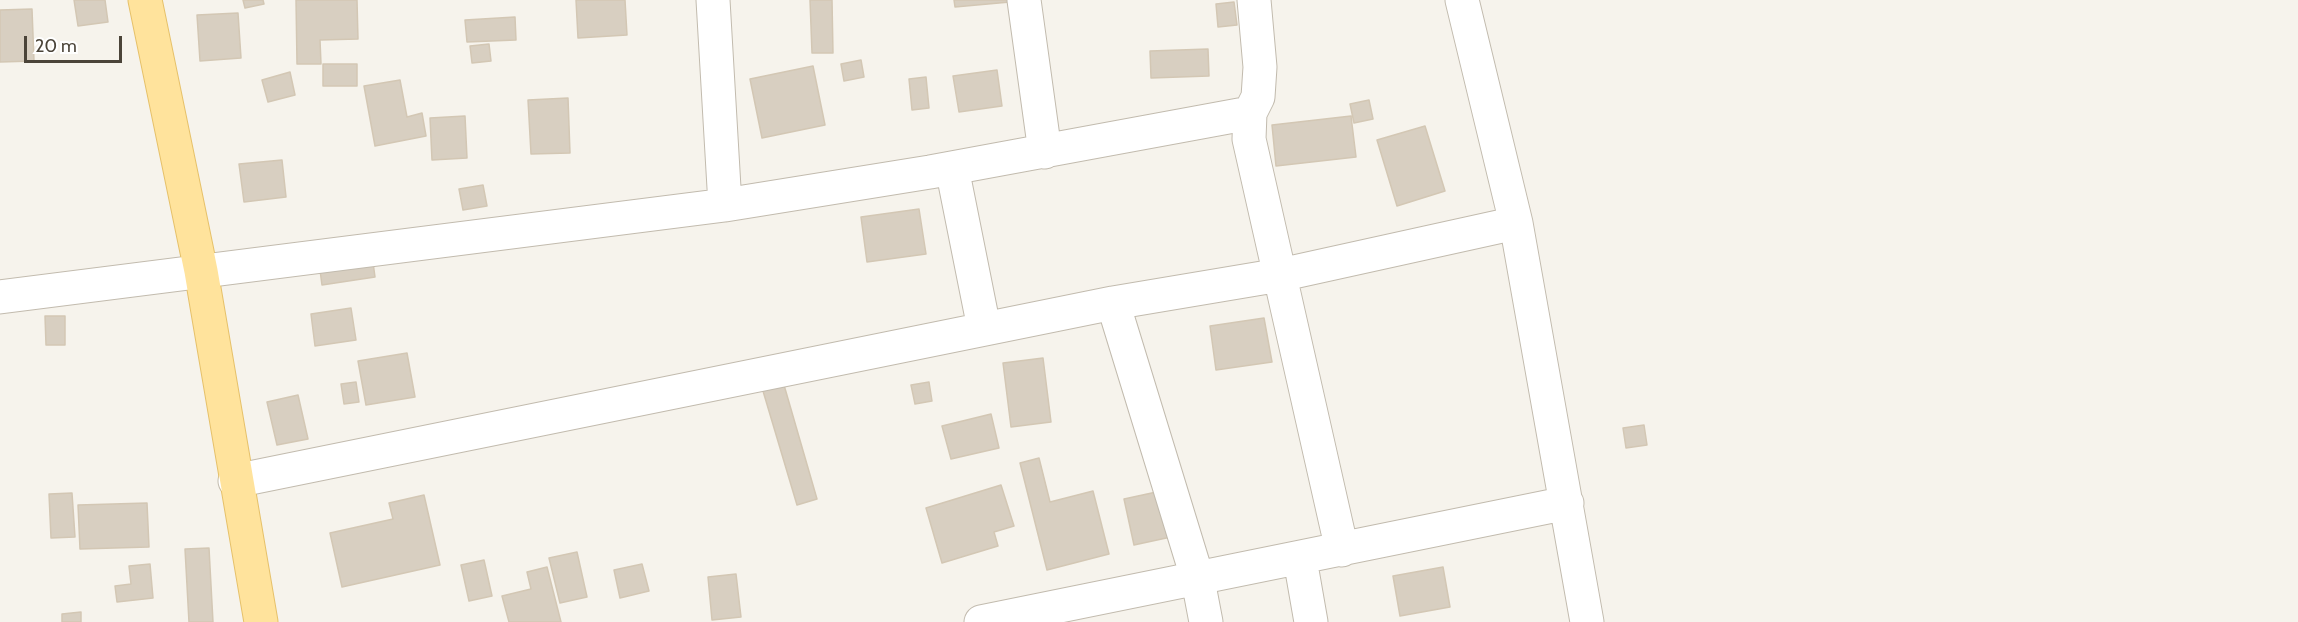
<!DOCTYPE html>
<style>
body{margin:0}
#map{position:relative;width:2298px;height:622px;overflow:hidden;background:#f6f3ec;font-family:Cabin,sans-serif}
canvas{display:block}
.scale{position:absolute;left:24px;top:36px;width:98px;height:27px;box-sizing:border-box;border:3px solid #4b4439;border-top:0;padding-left:8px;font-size:18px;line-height:21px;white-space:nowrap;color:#4b4439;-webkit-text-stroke:4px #fff;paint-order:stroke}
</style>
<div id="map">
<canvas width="2298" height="622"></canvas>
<div class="scale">20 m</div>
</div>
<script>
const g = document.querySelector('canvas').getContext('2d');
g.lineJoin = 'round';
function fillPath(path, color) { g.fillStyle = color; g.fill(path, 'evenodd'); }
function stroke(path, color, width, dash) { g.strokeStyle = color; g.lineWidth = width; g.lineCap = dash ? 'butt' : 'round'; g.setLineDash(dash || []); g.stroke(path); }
const building = new Path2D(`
 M74,0H105L108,22L78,26Z
 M243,0H263L264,4L245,8Z
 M296,0H357L358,39L320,40L321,64H297Z
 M576,0H625L627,35L578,38Z
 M810,0H832L833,53H812Z
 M954,0H1010V2L955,7Z
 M1234,2L1237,25L1218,27L1216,4Z
 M32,9L34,61L0,62V10Z
 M238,13L241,58L200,61L197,15Z
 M515,17L516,40L467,42L465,20Z
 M489,44L491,61L472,63L470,46Z
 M1208,49L1209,76L1151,78L1150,51Z
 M861,60L864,77L844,81L841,64Z
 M323,64H357V86H323Z
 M813,66L825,125L762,138L750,79Z
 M997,70L1002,106L959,112L953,76Z
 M290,72L295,95L268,102L262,80Z
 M926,77L929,108L912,110L909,79Z
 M400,80L407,117L422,113L426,136L375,146L364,86Z
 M568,98L570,153L531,154L528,100Z
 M1369,100L1373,119L1354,123L1350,104Z
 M465,116L467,158L432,160L430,118Z
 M1351,116L1356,157L1276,166L1272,125Z
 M1425,126L1445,191L1397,206L1377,140Z
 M282,160L286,197L244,202L239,164Z
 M483,185L487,206L463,210L459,189Z
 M919,209L926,254L867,262L861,217Z
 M372,255L375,277L322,285L319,263Z
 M351,308L356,340L315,346L311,314Z
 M45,316H65V345H46Z
 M1264,318L1272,362L1216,370L1210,326Z
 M407,353L415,397L366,405L358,361Z
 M1043,358L1051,422L1011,427L1003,363Z
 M356,382L359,402L344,404L341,384Z
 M929,382L932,401L915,404L911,385Z
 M784,385L817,499L797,505L763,391Z
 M298,395L308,439L277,445L267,402Z
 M991,414L999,448L951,459L942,426Z
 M1644,425L1647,445L1626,448L1623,428Z
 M1039,458L1050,502L1093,491L1109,554L1047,570L1020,463Z
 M1001,485L1014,526L994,532L998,546L942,563L926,508Z
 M1161,491L1171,537L1134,545L1124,499Z
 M72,493L75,537L51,538L49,494Z
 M424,495L440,565L342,587L330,533L393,519L389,503Z
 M147,503L149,547L80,549L78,505Z
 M209,548L213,622H189L185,549Z
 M577,552L587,597L560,603L549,558Z
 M484,560L492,596L469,601L461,565Z
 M150,564L153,598L117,602L115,586L131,584L129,566Z
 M642,564L649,591L620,598L614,570Z
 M547,567L561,622H509L502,596L531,589L527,572Z
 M1443,567L1450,607L1400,616L1393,576Z
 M736,574L741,617L712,620L708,577Z
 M81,612V622H62V614Z`);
const minor = new Path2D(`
 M713,0L725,205
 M1024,0L1045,152
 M1254,0L1260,67L1258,97L1250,113L1249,139L1342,550
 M1462,0L1516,223L1587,622
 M952,168L984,328
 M0,297L725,205L930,172L1250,113
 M1113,303L1198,580L1206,622
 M235,481L1113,303L1280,275L1516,223
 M1300,559L1311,622
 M981,622L1567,503`);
const major = new Path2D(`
 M145,0L201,271L261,622`);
fillPath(building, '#d8cfc1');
stroke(building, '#d3c7b4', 1.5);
stroke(minor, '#c2bbae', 35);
stroke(major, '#e6c16a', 35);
stroke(minor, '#fff', 33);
stroke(major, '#ffe39c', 33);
</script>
